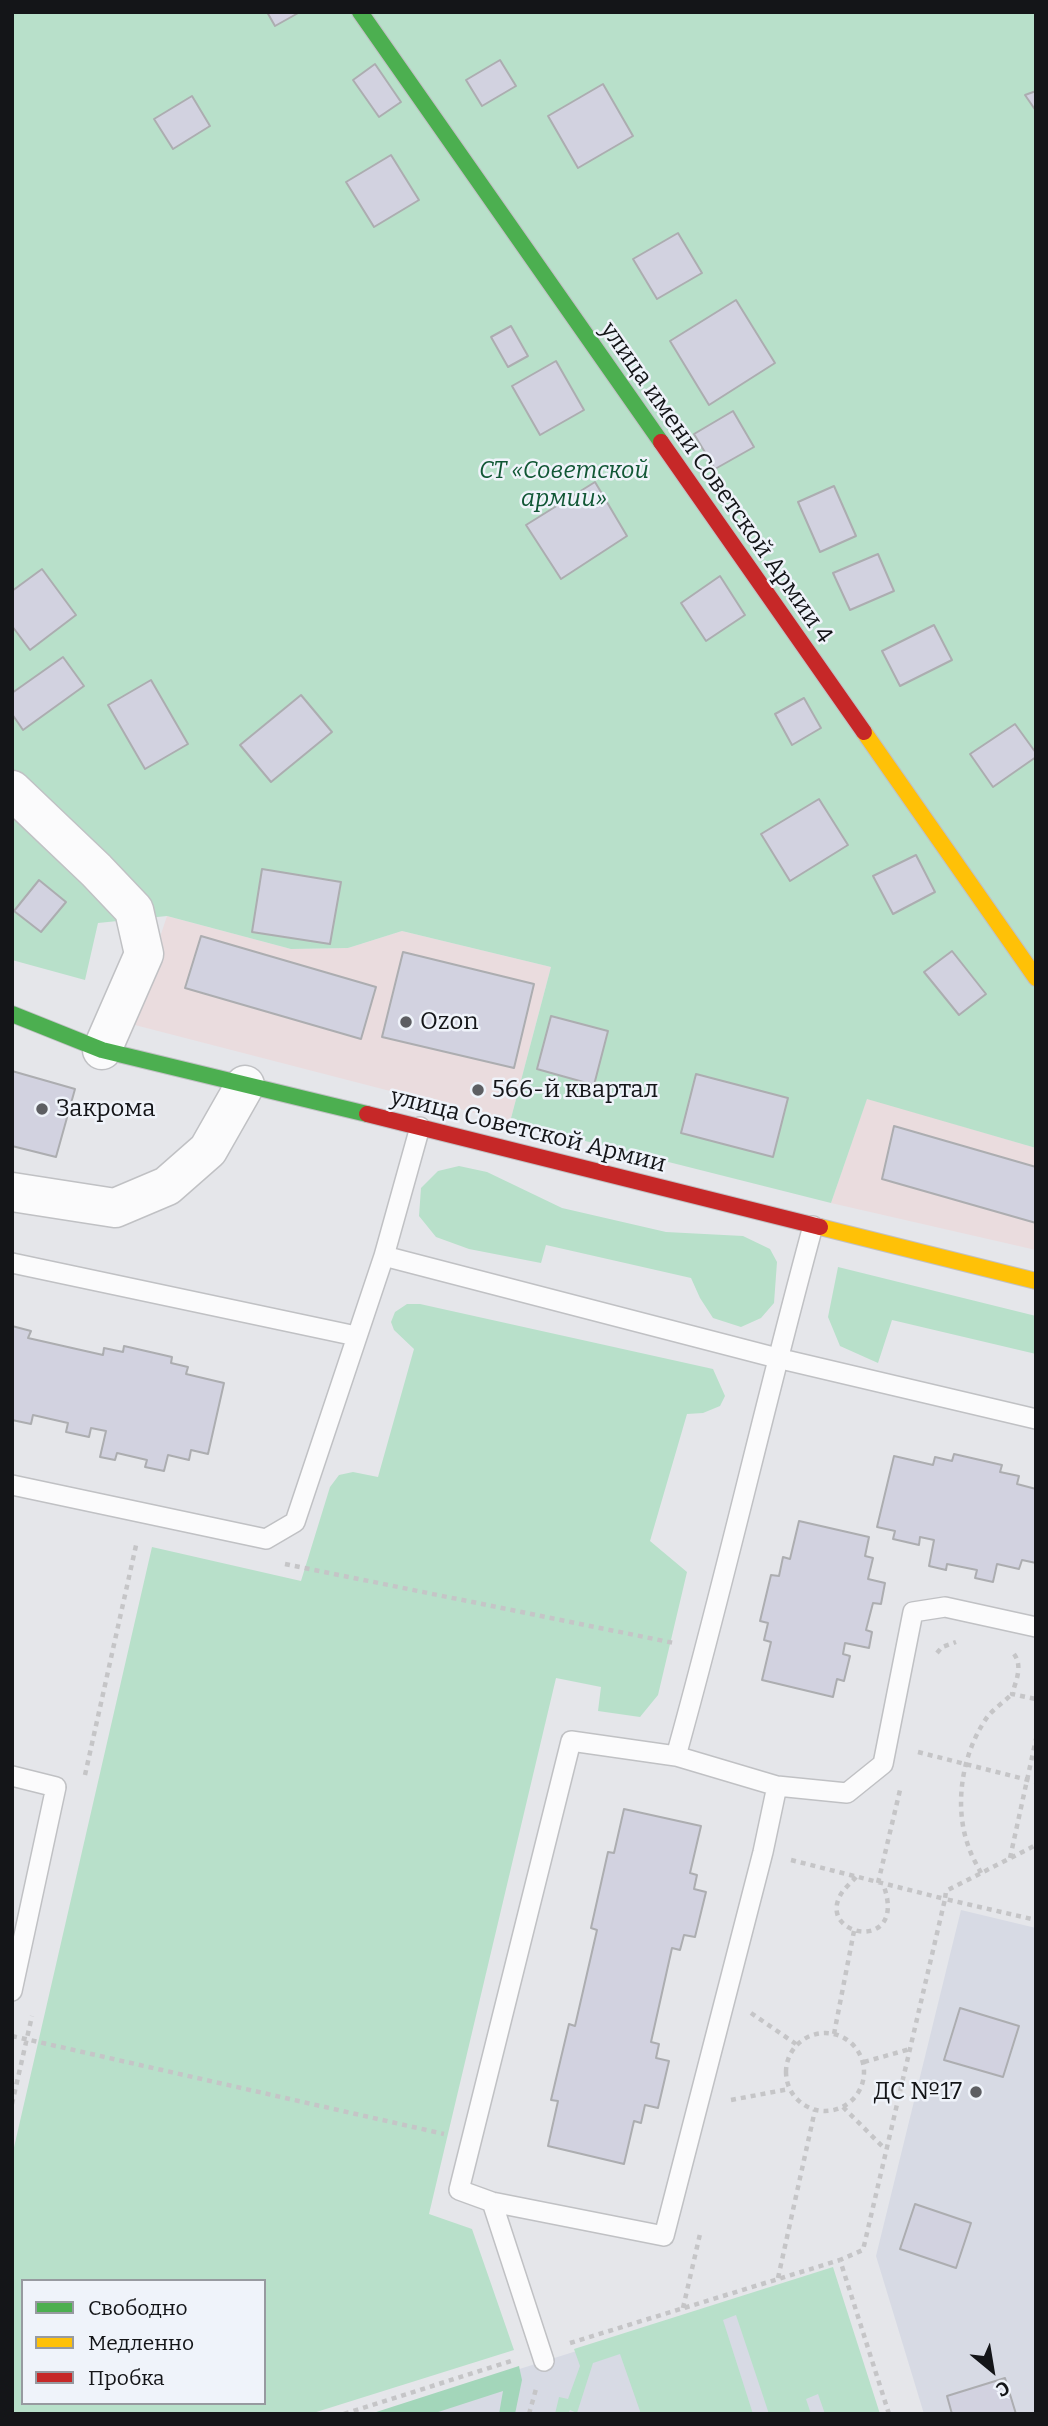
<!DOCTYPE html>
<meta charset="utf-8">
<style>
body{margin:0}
#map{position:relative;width:1048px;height:2426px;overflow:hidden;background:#e5e6ea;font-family:Bitter,serif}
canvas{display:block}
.frame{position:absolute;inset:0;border:14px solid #141518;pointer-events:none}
.legend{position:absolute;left:21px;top:2279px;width:245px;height:126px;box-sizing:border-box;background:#eff3fa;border:2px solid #979aa0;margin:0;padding:9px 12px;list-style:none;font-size:21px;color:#141518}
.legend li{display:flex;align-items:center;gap:14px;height:35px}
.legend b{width:35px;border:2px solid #979aa0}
.north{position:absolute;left:957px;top:2335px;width:70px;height:70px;-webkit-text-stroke:5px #eff3fa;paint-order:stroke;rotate:150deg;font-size:19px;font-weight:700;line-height:28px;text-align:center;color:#141518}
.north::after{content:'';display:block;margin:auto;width:24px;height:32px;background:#141518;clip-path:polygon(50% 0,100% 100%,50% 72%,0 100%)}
</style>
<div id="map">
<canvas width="1048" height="2426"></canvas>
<div class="frame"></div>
<ul class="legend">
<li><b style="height:9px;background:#4caf50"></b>Свободно</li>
<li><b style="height:9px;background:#ffc107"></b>Медленно</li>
<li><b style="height:9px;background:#c62828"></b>Пробка</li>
</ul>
<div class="north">С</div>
</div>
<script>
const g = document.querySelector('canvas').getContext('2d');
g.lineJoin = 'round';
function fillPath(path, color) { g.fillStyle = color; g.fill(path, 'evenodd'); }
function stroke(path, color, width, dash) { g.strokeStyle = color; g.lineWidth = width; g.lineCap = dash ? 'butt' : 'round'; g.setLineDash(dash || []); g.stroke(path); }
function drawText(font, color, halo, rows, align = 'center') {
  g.font = font + ' Bitter,serif'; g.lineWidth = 5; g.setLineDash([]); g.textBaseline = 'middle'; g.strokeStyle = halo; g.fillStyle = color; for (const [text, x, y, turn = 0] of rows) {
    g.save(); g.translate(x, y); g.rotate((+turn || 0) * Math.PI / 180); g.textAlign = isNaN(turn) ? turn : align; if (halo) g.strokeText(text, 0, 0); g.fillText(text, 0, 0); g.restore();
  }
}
const commercial = new Path2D(`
 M167,916L291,949L348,948L402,931L551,967L510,1122L131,1024Z
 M867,1098L1036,1148V1250L831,1203Z`);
const built = new Path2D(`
 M961,1910L1036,1928V2414H924L876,2256Z
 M830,2271L876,2414H377Z`);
const green = new Path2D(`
 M12,12H1036V1148L867,1099L831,1203L510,1122L551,967L402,931L348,948L291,949L167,916L98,923L85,980L12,960Z
 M459,1166L487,1172L562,1208L666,1232L743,1236L770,1249L777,1262L774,1303L761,1318L741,1327L713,1318L700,1298L691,1278L546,1245L541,1263L469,1249L436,1237L419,1216L421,1188L438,1171Z
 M838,1267L1036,1316V1354L892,1320L878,1363L840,1346L828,1317Z
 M407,1304H420L713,1369L725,1396L720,1406L703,1413L687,1414L650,1541L687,1572L658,1695L640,1717L598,1711L601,1687L556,1678L429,2214L472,2229L514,2350L310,2414H12V2156L152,1547L301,1581L330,1487L339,1475L353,1472L378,1477L414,1349L394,1330L391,1322L395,1312ZM23,2281H264V2403H23Z
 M833,2267L880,2414H825L818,2394L806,2399L811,2414H769L736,2315L723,2320L753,2414H641L620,2354L593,2363L577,2413L570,2410L568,2414H555L559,2397L568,2399L580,2366L574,2349Z`);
const forest = new Path2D(`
 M519,2366L522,2380L515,2414H499L503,2391L432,2414H370Z`);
const building = new Path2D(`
 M267,12H300L275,26Z
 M500,60L516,86L482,106L466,80Z
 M375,64L401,102L379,117L353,80Z
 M603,84L633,136L578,168L548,116Z
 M1036,91V111L1025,95Z
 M192,96L210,126L173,149L154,119Z
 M391,155L419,200L374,227L346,182Z
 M678,233L702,273L657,299L633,259Z
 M736,300L775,363L709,405L670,341Z
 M511,326L528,356L508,367L491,337Z
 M556,361L584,410L540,435L512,386Z
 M733,411L754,447L715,469L694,434Z
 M595,482L627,536L561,579L526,525Z
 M834,486L856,536L820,552L798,502Z
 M878,554L894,591L850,610L833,573Z
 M42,569L76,615L30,650L12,626V591Z
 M720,576L745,615L706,641L681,603Z
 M934,625L952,660L900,686L882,651Z
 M63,657L84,686L23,730L12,714V693Z
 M151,680L188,744L145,769L108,705Z
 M301,695L332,732L271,782L240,745Z
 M804,698L821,728L792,745L775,714Z
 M1015,724L1036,753V757L993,787L970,754Z
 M819,799L848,845L790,881L761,834Z
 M916,855L935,892L893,914L873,876Z
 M262,869L341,882L330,944L252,932Z
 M39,880L66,902L41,932L14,911Z
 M201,936L376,987L361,1039L185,988Z
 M952,951L986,994L959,1015L924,972Z
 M403,952L534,984L514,1068L382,1037Z
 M551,1016L608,1031L594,1085L537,1069Z
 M12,1071L75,1089L56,1157L12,1146Z
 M696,1074L788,1098L773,1157L681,1133Z
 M894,1126L1036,1167V1223L882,1179Z
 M12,1326L31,1331L28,1338L103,1355L104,1348L123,1352L124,1346L172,1357L171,1363L188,1367L186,1374L224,1383L208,1454L191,1450L189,1460L168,1455L164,1471L145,1467L147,1460L117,1453L115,1460L100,1457L106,1431L91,1428L89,1437L66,1432L68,1423L33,1415L31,1424L12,1420Z
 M954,1454L1002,1465L1000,1472L1019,1476L1017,1484L1036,1489V1563L1022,1560L1019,1569L997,1564L993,1582L975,1578L977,1570L947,1564L946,1570L929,1566L934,1540L920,1537L919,1545L893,1539L895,1531L877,1527L894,1456L933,1465L935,1457L952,1461Z
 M799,1521L869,1537L865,1556L873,1558L868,1579L885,1583L881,1604L873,1603L866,1630L872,1632L869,1648L845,1643L843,1654L850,1656L844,1681L837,1679L833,1697L762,1680L771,1642L764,1640L768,1623L760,1621L771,1575L779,1576L783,1557L790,1559Z
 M624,1809L701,1826L690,1873L697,1875L694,1889L706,1892L695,1937L684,1935L680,1950L672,1948L651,2042L659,2044L656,2058L669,2061L658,2108L645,2105L641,2123L634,2121L624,2164L548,2146L558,2101L551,2100L569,2024L575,2026L597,1930L591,1928L608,1852L614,1853Z
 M960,2008L1019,2026L1003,2077L944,2060Z
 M915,2204L971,2223L956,2268L900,2249Z
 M1005,2378L1016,2414H952L947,2396Z`);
const path = new Path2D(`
 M285,1564L674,1643
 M937,1653L942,1647L956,1642
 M1014,1654C1023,1666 1016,1681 1012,1694L1036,1699
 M918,1752L1036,1782
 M85,1775L137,1541
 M1010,1858L1036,1739
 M791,1860L945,1899L946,1891L1036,1845
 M981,1873C977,1865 972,1857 969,1848C953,1806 962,1752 988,1716C995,1708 1005,1701 1012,1694
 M856,1877C850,1884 842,1890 839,1898C821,1938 909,1952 883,1884
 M878,1883L900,1790
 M751,2013L796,2044
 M786 2072a39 39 0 1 1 78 0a39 39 0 1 1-78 0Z
 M834,2034L854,1931
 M12,2036L444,2134
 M864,2062L910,2049
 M731,2100L789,2089
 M12,2104L32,2016
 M843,2107L885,2149
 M778,2278L815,2110
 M683,2308L700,2234
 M570,2343L840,2260
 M344,2414L511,2361
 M529,2414L536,2389
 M889,2414L840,2260L863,2250L945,1899L1036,1920`);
const lane = new Path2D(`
 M384,1256L777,1358L1036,1419
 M12,1263L356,1336
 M12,1485L266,1539L295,1522L384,1256L420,1127
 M676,1756L777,1786L847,1793L883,1764L913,1612L945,1607L1036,1627
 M12,1776L56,1787L12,1991
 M777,1786L763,1852L664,2236L492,2202L459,2190L571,1741L676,1756C725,1581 765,1402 813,1226
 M492,2202L544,2361`);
const street = new Path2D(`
 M12,790L96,870L134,910L144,954L102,1050
 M12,1192L115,1208L167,1186L208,1150L245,1085`);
const fast = new Path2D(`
 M360,12L661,442
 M12,1014L102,1050L367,1114`);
const slow = new Path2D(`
 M864,732L1036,978
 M820,1227L1036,1281`);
const jam = new Path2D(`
 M661,442L864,732
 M367,1114L820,1227`);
const markers = [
 [406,1022,7,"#5d5e62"],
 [478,1090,7,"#5d5e62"],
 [42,1109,7,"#5d5e62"],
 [976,2092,7,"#5d5e62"]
];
const parkNames = [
 ["СТ «Советской",564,471],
 ["армии»",564,499]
];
const streetNames = [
 ["улица имени Советской Армии 4",716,483,55],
 ["улица Советской Армии",528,1131,14]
];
const poiNames = [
 ["Ozon",420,1022],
 ["566-й квартал",492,1090],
 ["Закрома",56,1109],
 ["ДС №17",962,2092,"right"]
];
fillPath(commercial, '#eadcde');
fillPath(built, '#d7dae4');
fillPath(green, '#b8e0ca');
fillPath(forest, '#a3d6ba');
fillPath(building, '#d2d2e0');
stroke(building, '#acadb0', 2);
stroke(lane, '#c0c1c4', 22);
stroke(street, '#c0c1c4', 41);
stroke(fast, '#c0c1c4', 18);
stroke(slow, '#c0c1c4', 18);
stroke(jam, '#c0c1c4', 18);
stroke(path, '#c5c5c7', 4.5, [5, 5]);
stroke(lane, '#fbfbfc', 19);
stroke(street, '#fbfbfc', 38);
stroke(fast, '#4caf50', 16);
stroke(slow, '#ffc107', 16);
stroke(jam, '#c62828', 16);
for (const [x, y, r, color] of markers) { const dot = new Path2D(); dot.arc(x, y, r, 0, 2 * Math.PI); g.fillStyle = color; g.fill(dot); stroke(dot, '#eff3fa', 2.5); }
drawText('italic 24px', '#115735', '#eff3fa', parkNames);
drawText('24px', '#141518', '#eff3fa', streetNames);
drawText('24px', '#141518', '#eff3fa', poiNames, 'left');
</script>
